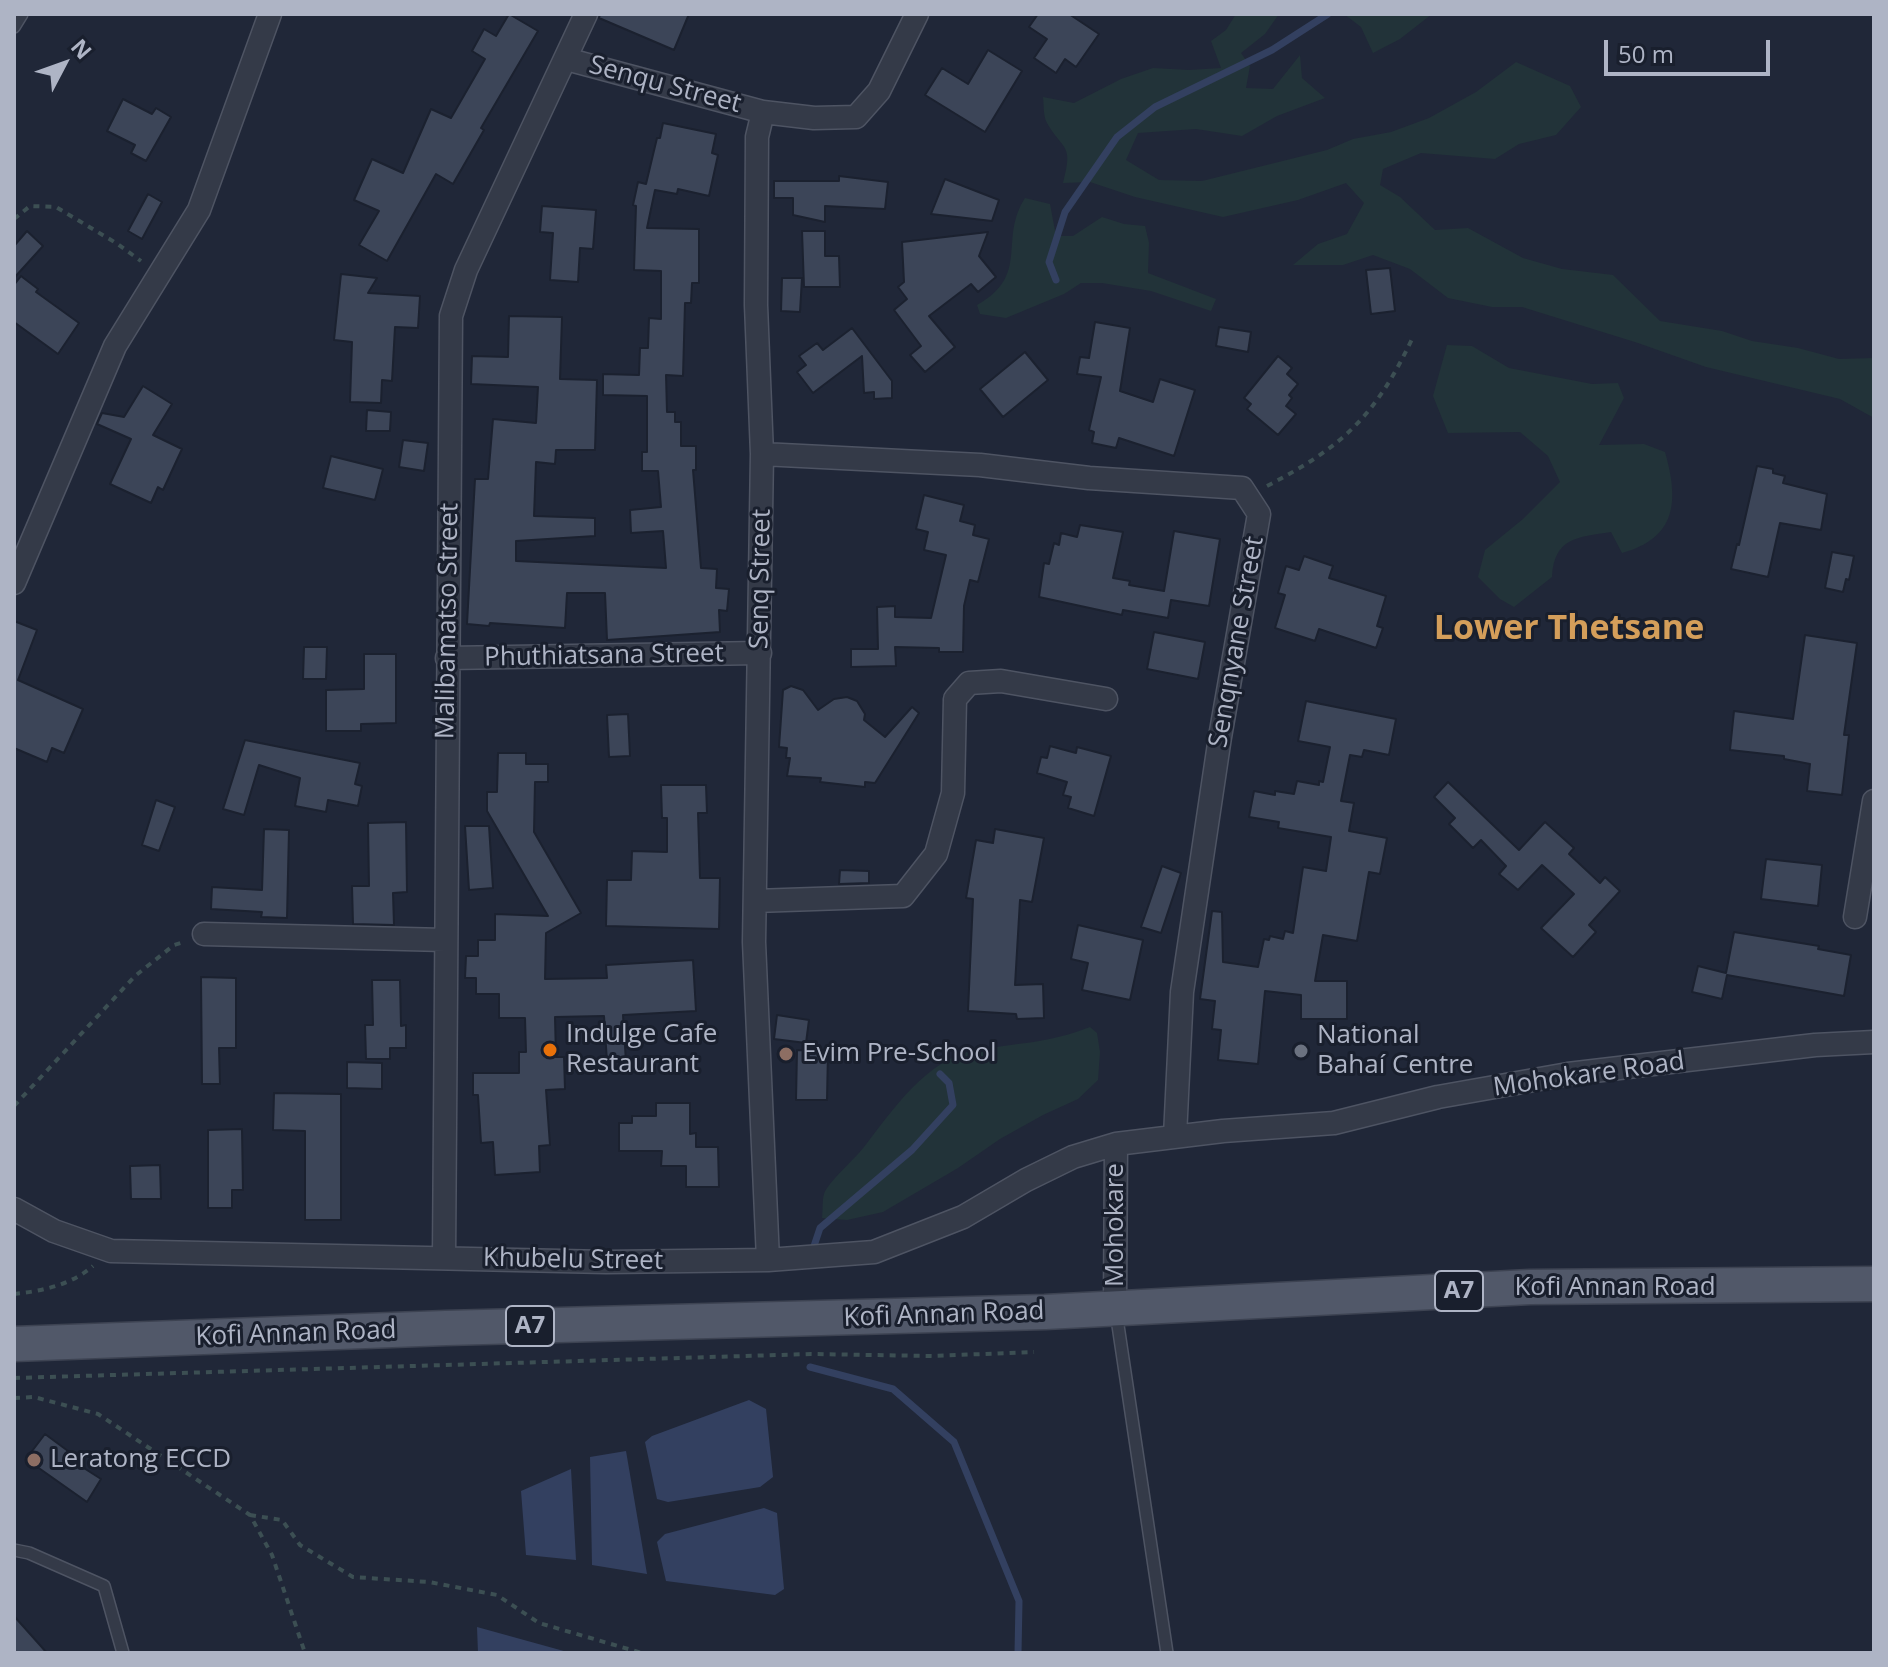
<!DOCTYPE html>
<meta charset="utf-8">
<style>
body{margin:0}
#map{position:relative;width:1888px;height:1667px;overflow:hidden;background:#202738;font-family:"Open Sans",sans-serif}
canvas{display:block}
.frame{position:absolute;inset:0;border:16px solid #aeb4c5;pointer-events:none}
.north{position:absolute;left:24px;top:24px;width:80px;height:80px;-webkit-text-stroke:6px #191f2d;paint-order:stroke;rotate:49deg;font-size:22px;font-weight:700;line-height:32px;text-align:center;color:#aeb4c5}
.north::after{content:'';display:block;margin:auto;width:28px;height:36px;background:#aeb4c5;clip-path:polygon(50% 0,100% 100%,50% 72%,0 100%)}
.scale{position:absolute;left:1604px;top:40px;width:166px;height:36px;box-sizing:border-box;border:4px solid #aeb4c5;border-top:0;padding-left:10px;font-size:24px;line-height:28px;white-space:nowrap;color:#aeb4c5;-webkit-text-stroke:6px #191f2d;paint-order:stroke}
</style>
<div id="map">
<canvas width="1888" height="1667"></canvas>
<div class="frame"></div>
<div class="north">N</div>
<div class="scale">50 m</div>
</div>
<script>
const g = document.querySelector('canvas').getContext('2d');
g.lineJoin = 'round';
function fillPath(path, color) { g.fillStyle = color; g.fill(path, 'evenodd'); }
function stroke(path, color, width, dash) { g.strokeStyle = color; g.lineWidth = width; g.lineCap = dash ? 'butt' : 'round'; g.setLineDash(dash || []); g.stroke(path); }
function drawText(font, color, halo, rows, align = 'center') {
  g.font = font + ' "Open Sans",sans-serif'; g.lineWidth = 6; g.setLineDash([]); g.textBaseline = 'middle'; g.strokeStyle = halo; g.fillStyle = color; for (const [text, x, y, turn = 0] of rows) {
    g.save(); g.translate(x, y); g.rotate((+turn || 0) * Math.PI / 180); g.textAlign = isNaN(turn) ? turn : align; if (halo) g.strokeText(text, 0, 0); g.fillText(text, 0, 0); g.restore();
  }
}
const green = new Path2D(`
 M1236,14H1279L1265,34L1241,53L1250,66L1246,88L1273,89L1300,55L1302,78L1325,98L1277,116L1242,136L1196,129L1138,133L1126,160L1159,180L1202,181L1327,150L1353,139L1391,132L1429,118L1476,92L1516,62L1570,86L1581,107L1556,135L1519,144L1495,159L1421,153L1383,169L1380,185L1400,197L1435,230L1468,228L1523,258L1562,269L1613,275L1660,321L1722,331L1752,341L1798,348L1839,359L1874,358V418L1840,399L1706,367L1638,343L1522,307H1492L1448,298L1410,269L1373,255L1343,265H1293L1318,244L1347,234L1364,203L1346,183L1298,200L1223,217L1135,197L1090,182L1063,183C1074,143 1063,151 1047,123C1043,116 1044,105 1043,97L1074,103L1121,79L1153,68L1189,70L1221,68L1211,41L1226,30Z
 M1344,14H1432L1400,39L1373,53L1361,27Z
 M1025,198L1050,204L1056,236H1073L1102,217L1124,224L1145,226L1149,243L1148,273L1216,299L1211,311L1151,291L1102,283H1081L1064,294L1006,318L980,314L977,305C1031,275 998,240 1025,198Z
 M1447,345L1472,346L1509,368L1592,384L1618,383L1624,398L1599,445L1644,444L1665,452C1679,501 1677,538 1622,553L1611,532C1577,537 1554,538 1552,577L1514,607L1500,599L1478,577L1485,550L1523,519L1560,482L1548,456L1520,432L1448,433L1433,396Z
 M1090,1027L1097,1033L1100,1052L1098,1080L1078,1099L1043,1115L1000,1139L958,1168L883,1212L847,1220L822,1218C823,1210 822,1201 824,1194C828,1182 855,1159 864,1147C893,1110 926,1059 976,1050C1017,1043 1050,1043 1090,1027Z`);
const water = new Path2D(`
 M749,1400L766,1409L773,1477L760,1487L668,1502L657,1499L645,1442L652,1436Z
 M626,1451L647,1574L592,1565L590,1457Z
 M571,1469L576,1560L526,1555L521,1491Z
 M764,1508L777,1513L784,1589L775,1595L666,1581L657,1542L665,1534Z
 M477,1627L571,1653H478Z`);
const stream = new Path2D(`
 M1056,280L1049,262L1065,212L1117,137L1155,107L1272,50L1328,14
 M813,1249L820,1228L912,1150L953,1105L949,1083L940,1074
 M810,1367L893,1389L954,1442L1019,1601L1018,1653`);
const building = new Path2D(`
 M509,14L538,31L481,128L484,130L453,184L436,174L387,261L359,245L379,211L354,200L372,159L403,173L431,109L451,118L485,59L472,51L484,29L496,36Z
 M600,14H689L674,50L599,18Z
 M1038,14H1069L1099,34L1076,67L1065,59L1056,73L1034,58L1047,39L1029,27Z
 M988,50L1022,71L985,132L925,95L942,68L968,84Z
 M123,99L152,114L156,108L171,117L146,161L131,153L135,145L107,131Z
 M663,123L716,134L712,153L718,155L709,196L678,189L677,194L655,190L647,228L699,229V283H692L691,303H685L683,376L666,375L667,412H675V422H681V446H696V470H693L701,568L717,569L716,588L729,589L727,611L719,610L720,632L607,640L605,593H567L565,628L490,623L489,626L467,624L475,479H488L493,419L536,423L538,387L471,384L472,356L508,357L509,316L562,317L560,379L597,380L595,450H556L555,464L536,462L534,516L595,518V536L516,541V561L666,568L663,531L631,533L630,510L661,507L658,471H642V452H647V396L603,395V374L639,375L640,348H648L649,318L661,319V271L634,270L636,206L633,205L638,182L646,184L657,138H660Z
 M839,176L888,182L885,209L825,206V222L793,215V198H774V181H839Z
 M945,179L999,200L992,221L931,214Z
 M148,194L162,202L142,239L128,231Z
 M542,206L596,210L593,249L580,248L578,282L550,280L553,233L540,232Z
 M27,231L43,246L14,278V246Z
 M802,231H825V256H839L840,287H804Z
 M988,232L979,256L996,277L978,292L971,284L929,316L955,347L925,372L910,355L921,346L894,310L907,299L898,287L904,282L902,242Z
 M1390,268L1395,311L1371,314L1366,270Z
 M341,274L377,278L368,293L420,296L418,328L395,327L392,381L382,380L381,403L350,402L352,342L334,340Z
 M21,276L38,289L36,292L79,323L58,354L14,322V285Z
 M782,278H802L800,312L781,311Z
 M1095,322L1130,328L1120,391L1153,402L1160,379L1195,390L1174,456L1119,438L1116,448L1092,443L1094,432L1089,430L1101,377L1077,374L1080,357L1089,358Z
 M1219,327L1251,332L1248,352L1216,346Z
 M852,328L892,381V398L874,399V392L864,393L862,356L813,393L797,372L806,365L799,356L817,343L823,350Z
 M1025,352L1048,380L1003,417L980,389Z
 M1278,356L1292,368L1287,374L1298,384L1289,395L1292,398L1286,406L1296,414L1278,435L1247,409L1251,404L1244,398Z
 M143,386L172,404L153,435L182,449L163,490L158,487L151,503L110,484L131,439L97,424L102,413L124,417Z
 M367,410L391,412L390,431H366Z
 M403,440L428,443L424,471L399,467Z
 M331,456L383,469L375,500L323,488Z
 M1757,466L1773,469V473L1785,476L1783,483L1827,494L1821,530L1780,523L1768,577L1731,569L1737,544L1739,545Z
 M924,495L964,505L960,521L975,525L973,535L989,539L978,582L970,580L964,606L963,652H939V648L895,647L896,666L851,667V649H878L877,607L895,606V617L931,618L946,555L924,550L928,532L916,529Z
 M1080,525L1123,532L1113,578L1130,581L1129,585L1164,591L1174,531L1220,539L1209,606L1171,600L1168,618L1123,610L1122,615L1039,597L1044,563L1049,564L1054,543L1059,545L1061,533L1077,537Z
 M1832,552L1854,556L1849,580L1846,579L1843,592L1825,588Z
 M1304,556L1333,566L1329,578L1386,596L1377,626L1383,628L1376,648L1319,629L1315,641L1275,628L1285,595L1278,593L1286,566L1299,570Z
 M14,621L37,630L18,680L83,709L64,753L52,748L47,762L14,748Z
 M1154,632L1205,642L1198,679L1147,669Z
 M1805,635L1857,643L1844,735H1849L1842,795L1807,791L1810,764L1784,759V756L1730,750L1734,711L1793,719Z
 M304,647H327L326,679H303Z
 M364,654H396V723L361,724V731H326V690L364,689Z
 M791,686L803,690L818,710L834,699L847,697L857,701L865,714L864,720L885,737L912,707L919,713L875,783L865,782V787L820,782L821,778L787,776L790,758H786L787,748L779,747L783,690Z
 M1306,701L1396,719L1389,755L1364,750L1362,757L1350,755L1341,801L1354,803L1349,831L1387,838L1380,874L1369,872L1357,941L1323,935L1315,981H1347V1019H1301V995L1265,991L1258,1064L1218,1060L1221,1030L1212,1029L1215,1001L1200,999L1212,911L1222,912L1223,962L1258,967L1264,939L1269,940L1270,936L1283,939L1285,931L1293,933L1303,867L1326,871L1331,837L1278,828L1279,822L1249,817L1254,791L1275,795V791L1294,794L1297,781L1319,785V781L1323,782L1330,747L1298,741Z
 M628,714L630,756L609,757L607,715Z
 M245,740L360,763L355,784L362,786L358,806L328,800L326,812L295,806L300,778L259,765L244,815L223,809Z
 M1050,746L1076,753L1077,747L1111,756L1094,816L1068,808L1071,797L1063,795L1067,782L1037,773L1041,757L1047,758Z
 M498,753H526V764H548V782H535L534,832L581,913L546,933L545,979L607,978L606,965L693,960L696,1011L623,1015L626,1062H607L604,1016L555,1017L556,1057H564L565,1089L546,1090L550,1145L539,1146L540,1172L495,1175L493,1142L481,1143L478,1095H473V1073H519V1052H526L525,1018H499V994H476V978H465L466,956H478V940H495V914L548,916L487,811V792H497Z
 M1448,782L1519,850L1545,822L1574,848L1569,854L1600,883L1605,877L1620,891L1589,925L1596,932L1573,957L1541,928L1574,894L1542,865L1518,890L1499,874L1506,866L1481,840L1473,848L1449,824L1455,818L1434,797Z
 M661,785H706L707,813H698L700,878H720L719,929L606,926L607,880H631L632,851L667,852V818H662Z
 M156,800L175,807L159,851L142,845Z
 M406,822L407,892L393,893L394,925L353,924L352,886H369L368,823Z
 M465,826H489L493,888L469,890Z
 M264,829L289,830L287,918L261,917L262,912L211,909L212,887L262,890Z
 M995,829L1044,838L1032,902L1020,900L1015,985L1043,984L1044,1018L1017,1019L1016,1014L968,1011L973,899L966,898L976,840L993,843Z
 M1766,859L1822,865L1818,906L1761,899Z
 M1162,866L1181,873L1161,933L1141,927Z
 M840,870L869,871V883L839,884Z
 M1078,925L1143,940L1130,1000L1082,990L1088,963L1071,959Z
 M1734,932L1819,946L1818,949L1851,955L1844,996L1727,975L1722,999L1692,992L1698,966L1726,973Z
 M201,977L236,978V1048H219L220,1084H202Z
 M372,980H400L401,1026L406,1025V1048H390V1059H366L365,1025H373Z
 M777,1015L809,1020L806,1043L774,1039Z
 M797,1050L828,1051L827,1100H796Z
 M347,1062L382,1063V1089L347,1088Z
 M274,1093L341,1094V1220H305V1131L273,1130Z
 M656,1103H690V1134L696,1133V1147H718L719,1187H686V1166H661L662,1151H619V1123H632V1116H656Z
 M242,1129L243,1190H232V1208H208V1130Z
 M160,1165L161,1199H131L130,1166Z
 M45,1434L68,1451L65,1456L101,1479L87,1502L26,1459Z
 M14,1616L47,1653H14Z`);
const path = new Path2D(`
 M14,219L30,206L56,207L116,243L141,261
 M1267,486C1342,447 1375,417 1412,339
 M14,1106L135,976L174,945L184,942
 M14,1294C42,1291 71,1285 93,1266
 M14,1378L811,1354L932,1356L1034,1352
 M14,1398L34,1397L98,1414L250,1515L272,1555L305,1653
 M250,1515L282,1520L300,1545L353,1577L429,1582L497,1595L539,1623L642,1653`);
const service = new Path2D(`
 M14,27L22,14
 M1116,1312L1167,1653
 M14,1550L29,1553L104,1586L123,1653`);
const minor = new Path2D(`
 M566,59L763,112
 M762,454L980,465L1089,478L1242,488L1259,514L1220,737L1182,992L1175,1136
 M14,583L115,346L199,210L270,14
 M447,658L760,653
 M755,901L903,896L936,854L953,793L955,699L969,683L1001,681L1106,699
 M1855,917L1874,801
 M204,934L445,940
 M14,1209L54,1231L111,1251L606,1262L768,1260L874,1252L963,1217L1026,1180L1073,1157L1116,1144L1223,1131L1334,1123L1438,1097L1568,1074L1815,1045L1874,1042
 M444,1257L451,316L466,270L586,14
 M768,1260L754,942L762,454L756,305L757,137L763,112L814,118L856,117L879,91L917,14
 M1115,1307L1116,1144`);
const primary = new Path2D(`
 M14,1344L446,1328L1045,1312L1530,1287L1874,1284`);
const markers = [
 [550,1050,8,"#e8710a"],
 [1301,1051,8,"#6b7280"],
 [786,1054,8,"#8d6e63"],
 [34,1460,8,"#8d6e63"]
];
const shields = [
 [1459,1291,48],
 [530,1326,48]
];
const shieldNames = [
 ["A7",1459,1291],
 ["A7",530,1326]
];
const streetNames = [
 ["Senqu Street",665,85,15],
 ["Senq Street",761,579,-89],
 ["Malibamatso Street",448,621,-89],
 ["Senqnyane Street",1237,642,-80],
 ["Phuthiatsana Street",604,656,-1],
 ["Mohokare Road",1589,1075,-8],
 ["Mohokare",1116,1225,-90],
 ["Khubelu Street",573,1260,1],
 ["Kofi Annan Road",1615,1288],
 ["Kofi Annan Road",944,1315,-2],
 ["Kofi Annan Road",296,1334,-2]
];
const poiNames = [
 ["Indulge Cafe",566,1035],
 ["Restaurant",566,1065],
 ["National",1317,1036],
 ["Bahaí Centre",1317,1066],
 ["Evim Pre-School",802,1054],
 ["Leratong ECCD",50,1460]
];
const districtNames = [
 ["Lower Thetsane",1569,629]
];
fillPath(green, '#223339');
fillPath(water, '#334060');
stroke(stream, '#334060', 7);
fillPath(building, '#3c4558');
stroke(building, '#1b212f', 2);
stroke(service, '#4e5463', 14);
stroke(minor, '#4e5463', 25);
stroke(primary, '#3d4352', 37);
stroke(path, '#3c4f53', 4, [6, 6]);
stroke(service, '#343a48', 11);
stroke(minor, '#343a48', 22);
stroke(primary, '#515869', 34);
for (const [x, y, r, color] of markers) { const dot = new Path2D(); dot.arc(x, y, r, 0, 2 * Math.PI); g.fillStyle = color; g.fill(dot); stroke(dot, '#191f2d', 3); }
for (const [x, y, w] of shields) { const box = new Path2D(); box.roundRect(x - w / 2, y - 20, w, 40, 6); g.fillStyle = '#191f2d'; g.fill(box); stroke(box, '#aeb4c5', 2); }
drawText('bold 24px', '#aeb4c5', null, shieldNames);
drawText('26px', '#aeb4c5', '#191f2d', streetNames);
drawText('26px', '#aeb4c5', '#191f2d', poiNames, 'left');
drawText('bold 34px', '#d49e5a', '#191f2d', districtNames);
</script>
